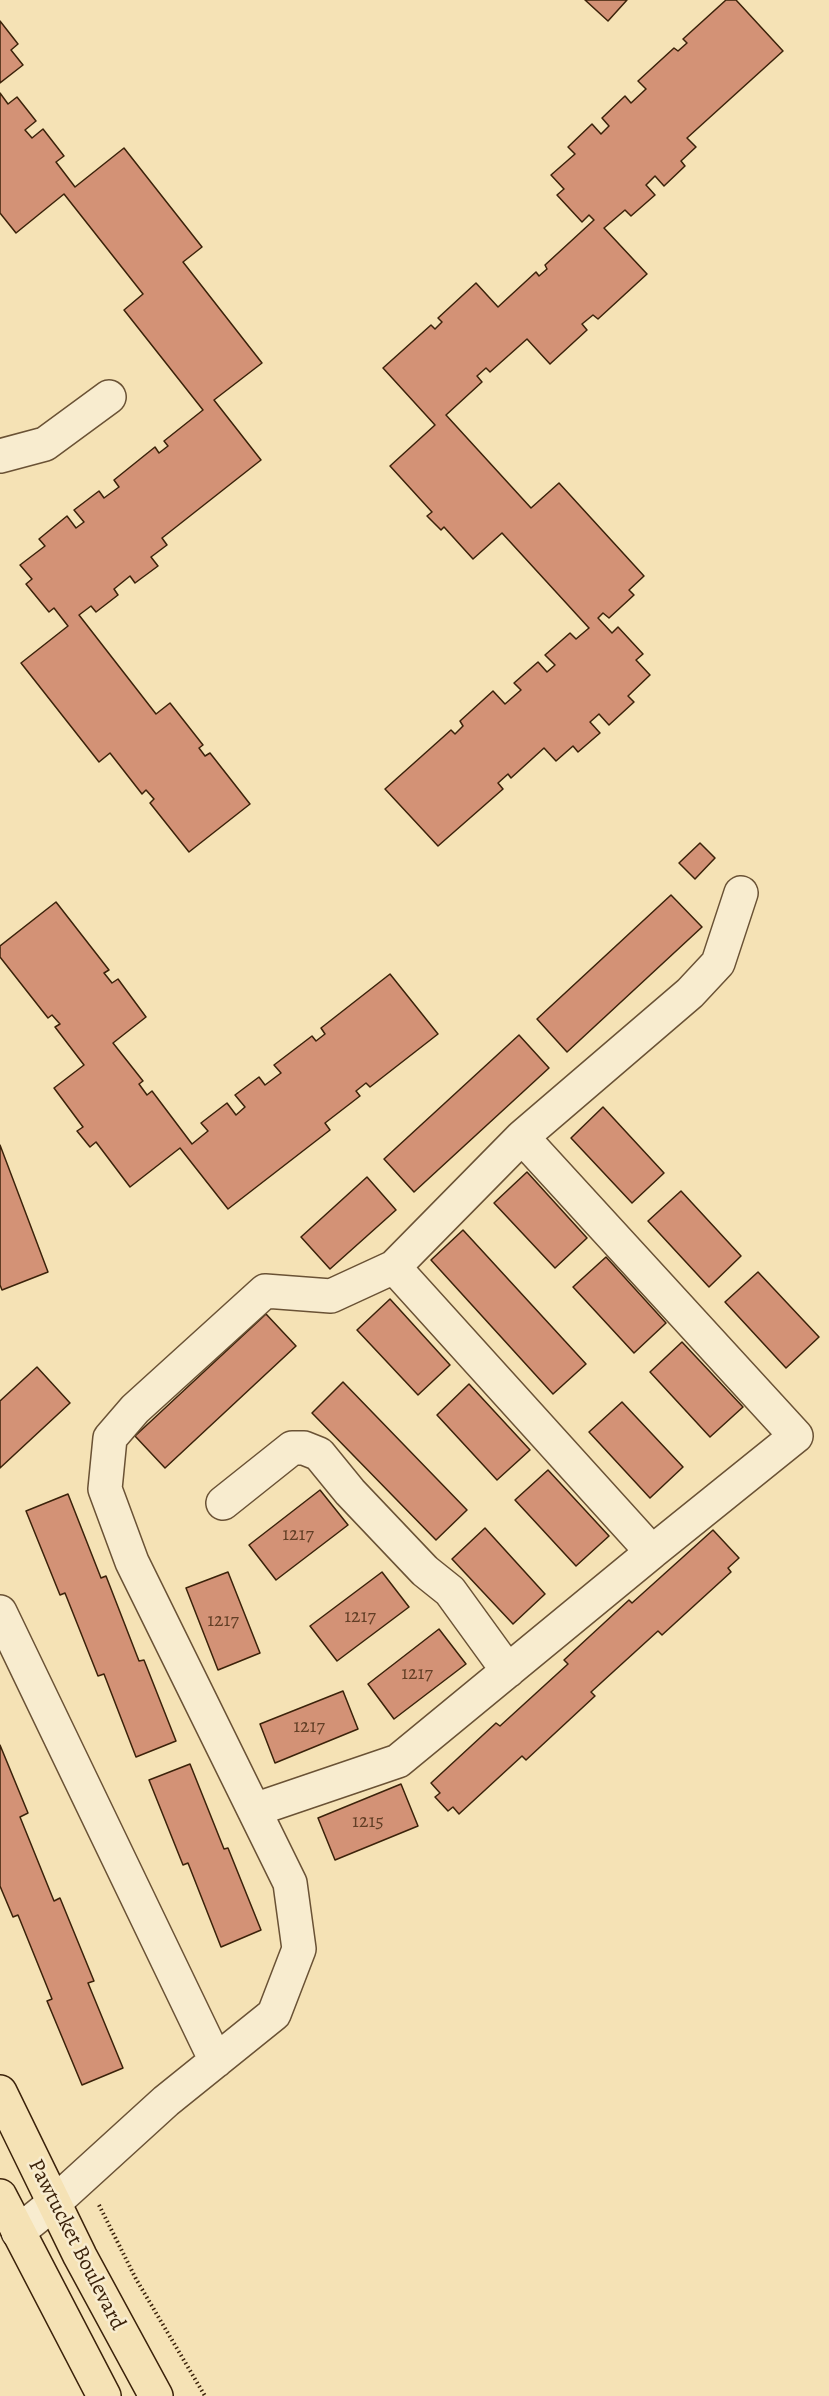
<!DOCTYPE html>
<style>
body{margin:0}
canvas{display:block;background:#f5e2b5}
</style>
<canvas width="829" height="2396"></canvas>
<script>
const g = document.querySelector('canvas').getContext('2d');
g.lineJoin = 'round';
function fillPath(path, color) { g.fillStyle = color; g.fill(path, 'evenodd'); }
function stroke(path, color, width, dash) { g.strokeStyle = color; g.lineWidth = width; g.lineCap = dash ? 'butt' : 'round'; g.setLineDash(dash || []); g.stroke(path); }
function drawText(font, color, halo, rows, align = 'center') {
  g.font = font + ' Alegreya,serif'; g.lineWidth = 5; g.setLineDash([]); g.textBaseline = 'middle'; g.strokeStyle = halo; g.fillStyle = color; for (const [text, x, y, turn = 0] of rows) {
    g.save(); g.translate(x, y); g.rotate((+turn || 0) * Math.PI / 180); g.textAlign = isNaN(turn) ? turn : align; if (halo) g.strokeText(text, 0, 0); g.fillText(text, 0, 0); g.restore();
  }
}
const building = new Path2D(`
 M585,0H627L608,21Z
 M726,0H736L783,51L687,138L696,147L681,161L685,166L664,186L655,176L646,185L655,195L631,216L625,210L604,228L647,274L598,319L593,315L582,324L587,330L550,364L527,339L490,372L486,368L477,376L482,382L446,415L531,508L559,483L644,576L629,590L634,595L609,618L603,613L598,618L612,633L618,627L643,654L636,660L650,675L628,696L634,702L609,725L599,714L590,722L600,733L578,752L573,746L556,761L544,748L511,778L508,774L498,783L503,789L438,846L385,789L451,730L455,734L463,726L460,721L493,691L505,704L521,690L514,683L538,662L547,672L555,665L545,655L570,633L576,639L589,628L502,533L473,559L444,527L441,530L427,516L432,512L390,466L435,425L383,368L431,325L435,329L442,322L438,318L476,283L498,307L536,272L539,276L547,269L545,265L594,220L589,215L582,222L557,195L564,189L551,175L575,154L568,147L592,124L601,134L609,126L602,118L625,96L631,103L646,89L638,81L674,48L678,51L687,43L683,39Z
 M0,21L18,44L11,50L23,65L0,83Z
 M0,93L8,104L17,97L36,121L25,130L32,138L43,129L64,156L56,162L75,187L124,148L202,247L183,262L262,363L214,400L261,460L162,538L167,545L151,557L158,566L135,583L130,576L114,589L118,595L96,612L91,606L79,615L156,714L170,703L203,745L199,748L205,756L210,753L250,804L189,852L150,803L154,799L146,790L142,794L110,753L99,762L21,663L68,626L54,608L49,612L26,584L32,579L20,565L45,546L39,539L67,516L76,528L84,522L74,510L99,491L104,498L119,487L114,480L155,447L159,453L168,446L164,441L203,410L124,310L143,294L64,194L16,233L0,213Z
 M700,843L715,858L695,879L679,863Z
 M671,895L702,927L567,1052L537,1019Z
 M56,902L109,970L104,973L112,983L118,979L146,1017L113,1043L143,1081L139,1084L147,1095L152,1091L192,1144L208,1131L201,1123L227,1103L236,1115L245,1107L235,1095L259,1077L265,1085L281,1073L274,1065L312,1036L316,1041L325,1034L321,1028L390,974L438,1034L370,1087L366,1083L356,1091L360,1096L325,1123L330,1130L228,1209L180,1148L130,1187L96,1142L90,1147L77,1131L83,1127L54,1088L84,1065L55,1027L60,1024L52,1015L48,1018L0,957V946Z
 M519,1035L549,1068L414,1192L384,1159Z
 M603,1107L664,1173L632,1203L571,1138Z
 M0,1145L48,1272L2,1290L0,1285Z
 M527,1172L587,1238L555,1268L494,1203Z
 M367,1177L396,1210L330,1269L301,1237Z
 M681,1191L741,1256L709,1287L648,1221Z
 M463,1230L586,1364L553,1394L431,1260Z
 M606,1257L666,1323L634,1353L573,1287Z
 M758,1272L819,1337L786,1368L725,1302Z
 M390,1299L450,1365L418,1395L357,1330Z
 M266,1314L296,1346L165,1468L135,1436Z
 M682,1342L743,1407L710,1437L650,1372Z
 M37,1367L70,1403L0,1468V1401Z
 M343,1382L467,1510L436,1540L312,1413Z
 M469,1384L530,1450L497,1480L437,1415Z
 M622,1402L683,1467L650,1498L589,1432Z
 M548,1470L609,1536L576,1566L515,1500Z
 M320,1490L348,1525L276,1580L249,1545Z
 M68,1494L101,1578L106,1576L139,1661L144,1660L176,1741L136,1757L104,1674L98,1676L65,1593L60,1595L26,1511Z
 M485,1528L545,1594L513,1624L452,1559Z
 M713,1530L739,1558L728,1568L731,1572L662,1635L658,1631L591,1692L595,1696L526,1760L522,1756L459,1814L453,1807L448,1811L435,1797L440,1793L431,1783L496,1723L500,1726L568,1664L564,1660L629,1600L632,1603Z
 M228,1572L260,1653L218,1670L186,1588Z
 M382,1572L409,1607L337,1661L310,1626Z
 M439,1629L466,1664L394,1719L368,1684Z
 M343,1691L358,1729L275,1763L260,1724Z
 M0,1745L28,1813L20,1817L54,1901L60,1898L94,1981L88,1983L123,2068L82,2085L47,2001L52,1999L18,1915L13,1917L0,1886Z
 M190,1764L224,1849L228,1848L261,1930L221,1947L188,1863L183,1865L149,1780Z
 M401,1784L418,1826L335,1860L318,1818Z`);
const path = new Path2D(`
 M99,2205L136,2279L205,2396`);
const minor = new Path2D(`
 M0,456L45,444L109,397
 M522,1137L690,993L718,963L741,893
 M394,1267L522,1137L796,1436L652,1552
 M223,1503L292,1448H304L319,1454L350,1492L425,1571L450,1591L508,1671
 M0,1612L216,2061
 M18,2232L54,2203L166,2101L274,2014L299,1949L290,1883L132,1562L105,1489L110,1438L135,1409L265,1291L331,1296L394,1267L652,1552L398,1761L254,1810`);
const major = new Path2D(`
 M0,2092L80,2256L156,2396
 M0,2196L104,2396`);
const numberNames = [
 ["1217",298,1535],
 ["1217",360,1617],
 ["1217",223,1621],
 ["1217",417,1674],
 ["1217",309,1727],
 ["1215",368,1822]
];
const streetNames = [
 ["Pawtucket Boulevard",76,2245,63]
];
fillPath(building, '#d39276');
stroke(building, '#3b220a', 1.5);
stroke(minor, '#6a5235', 36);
stroke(major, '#3b220a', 36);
stroke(path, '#3b220a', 4, [1.5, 3]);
stroke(minor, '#f8eccf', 33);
stroke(major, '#f5e2b5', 33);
drawText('20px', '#613e25', null, numberNames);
drawText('22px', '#3b220a', '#f8eccf', streetNames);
</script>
